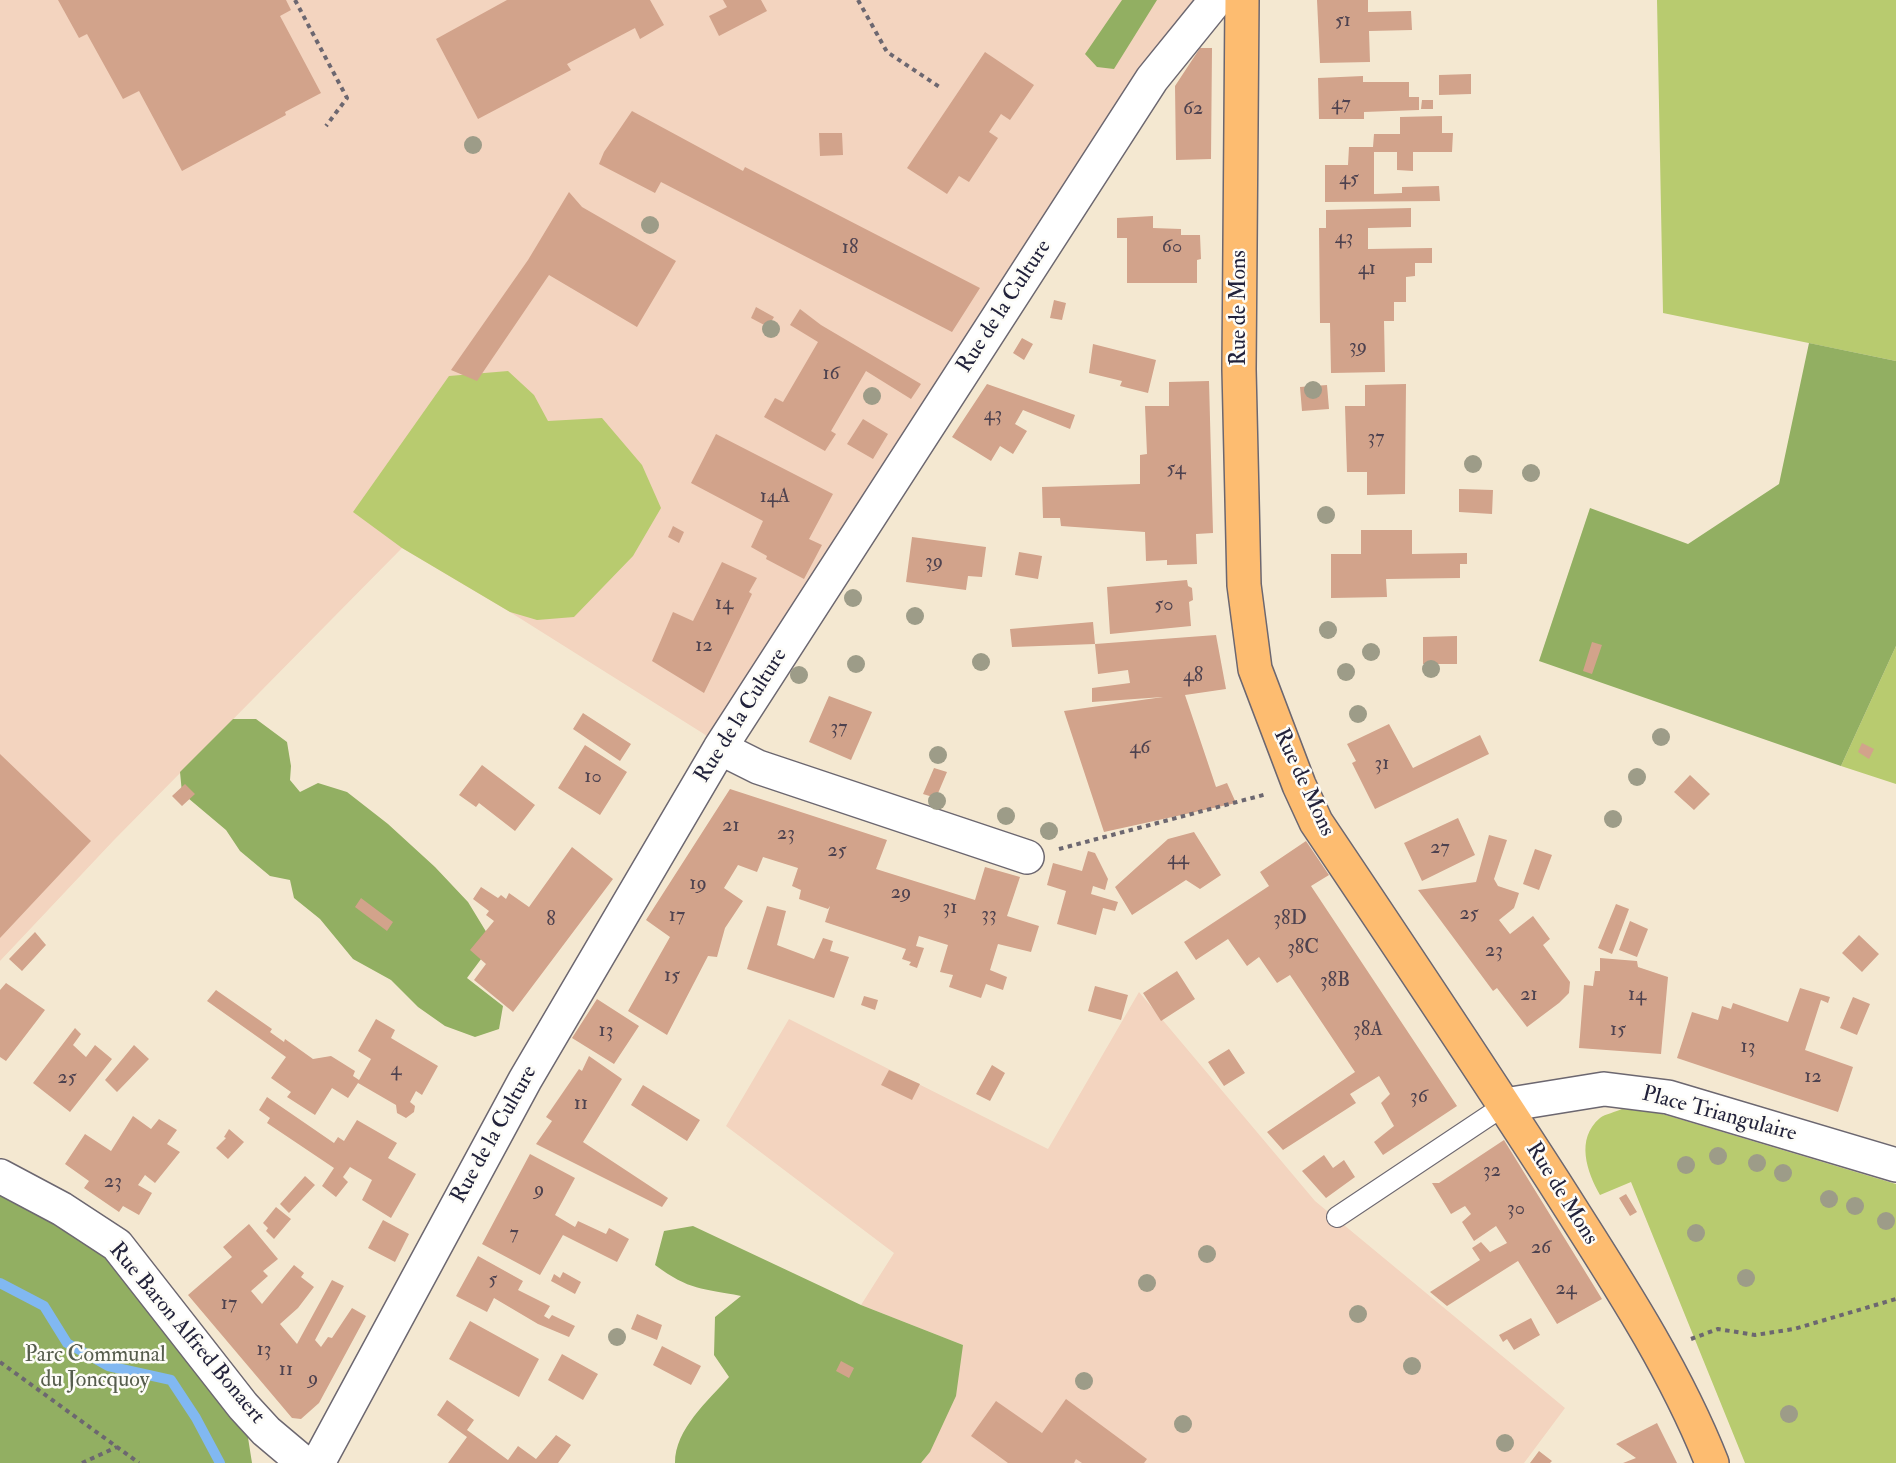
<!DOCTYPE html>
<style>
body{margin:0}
canvas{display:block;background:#f4e8d1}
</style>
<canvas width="1896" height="1463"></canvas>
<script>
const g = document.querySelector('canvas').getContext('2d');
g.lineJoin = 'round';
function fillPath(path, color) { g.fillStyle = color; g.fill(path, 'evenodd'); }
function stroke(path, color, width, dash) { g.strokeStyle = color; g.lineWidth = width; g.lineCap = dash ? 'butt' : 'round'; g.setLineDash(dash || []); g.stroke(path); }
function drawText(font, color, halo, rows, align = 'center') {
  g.font = font + ' "IM FELL Double Pica",serif'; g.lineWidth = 5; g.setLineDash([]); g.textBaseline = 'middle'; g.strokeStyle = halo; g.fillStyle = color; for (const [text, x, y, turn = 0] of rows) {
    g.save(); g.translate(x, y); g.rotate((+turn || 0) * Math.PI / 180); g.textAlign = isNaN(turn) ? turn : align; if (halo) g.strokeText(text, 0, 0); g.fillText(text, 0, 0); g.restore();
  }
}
const built = new Path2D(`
 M0,0H1216L720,748L704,734L510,612L402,548L114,840L0,961Z
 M1139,992L1315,1201L1565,1408L1524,1463H921L930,1452L963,1345L861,1305L894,1253L726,1126L789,1019L1048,1149Z`);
const green = new Path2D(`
 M1657,0H1896V361L1663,313Z
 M508,371L534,395L548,421L602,418L642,465L661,508L633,556L574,617L537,620L510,612L402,548L353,512L449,376Z
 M1896,646V784L1841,766Z
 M1622,1109L1659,1113L1896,1184V1463H1745L1631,1182L1600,1195C1587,1172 1575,1139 1600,1118C1605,1114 1616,1112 1622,1109Z`);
const forest = new Path2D(`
 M1122,0H1157L1114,69L1097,67L1085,54Z
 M1809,343L1896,361V646L1841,766L1539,661L1590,508L1688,544L1779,484Z
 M233,719H256L287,742L291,766L290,780L300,792L318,783L347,792L388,824L435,867L468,902L493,943L467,978L503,1006L499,1029L475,1037L445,1026L418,1007L391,980L353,959L320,919L294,898L290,880L270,876L240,851L226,830L182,793L180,772Z
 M0,1176L62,1209L243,1406L252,1463H0Z
 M693,1226L861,1305L963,1345L956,1396L930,1452L921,1463H675C675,1429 708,1401 729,1377L714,1355L715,1317L741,1296C702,1288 690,1291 655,1265L664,1231Z`);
const stream = new Path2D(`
 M0,1283L44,1306L67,1343L108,1366L171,1380L196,1418L220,1463`);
const building = new Path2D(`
 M58,0H286L291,10L280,16L321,93L285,112L286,115L182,171L139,91L123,99L87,34L79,38Z
 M507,0H650L664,25L640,39L635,28L567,64L571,70L478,119L436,39Z
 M723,0H761L767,11L719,36L709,16L727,7Z
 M1317,0H1368V12L1411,11L1412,30L1369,31L1370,62L1320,63Z
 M1200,48H1212L1211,159L1176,160L1175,86Z
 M985,52L1034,85L1010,120L1001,114L989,132L998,138L969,182L959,176L947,194L907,168Z
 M1471,74V94L1439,95V75Z
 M1363,76V82H1409V97H1419V110L1364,112V119H1319L1318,78Z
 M1422,100H1433V109H1421Z
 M632,111L743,171L745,167L980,288L952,332L661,182L655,193L599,164L604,152Z
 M1442,116V133H1453L1452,152H1413V171L1397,170V152H1374V194L1402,193V187L1439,186L1440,201L1325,202V165H1348L1349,147H1373L1374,134H1400V117Z
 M819,133H842L843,155L820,156Z
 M569,192L582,207L676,261L637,327L549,275L477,381L451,370L528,260Z
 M1411,208V227L1368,228V249L1432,248V263H1415V276L1406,277V302H1394V321H1384L1385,372L1331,373L1330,323H1320L1319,228H1326V210Z
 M1153,216V228L1181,229V235H1200L1201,259L1197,260V283H1127V238H1117V218Z
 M1054,300L1066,303L1062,320L1050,318Z
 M756,307L774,317L768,327L751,318Z
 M800,309L821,325L921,384L911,399L866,371L831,431L836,434L825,451L764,417L775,398L783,402L818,342L790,325Z
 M1022,338L1033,344L1024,360L1013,353Z
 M1093,344L1156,360L1148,393L1120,386L1122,381L1089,373Z
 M1209,381L1213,533L1196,534L1197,564L1167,565V560L1146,561L1145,532L1061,526L1060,518H1043L1042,487L1140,484V455L1147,454L1145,406H1169V382Z
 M987,384L1075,415L1070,429L1023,410L1015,424L1027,431L1013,454L1000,446L991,461L952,437Z
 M1406,384L1405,494L1367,495V472H1347L1345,406H1365V385Z
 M1327,385L1329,409L1302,411L1300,387Z
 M863,419L888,434L873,459L847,444Z
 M716,434L833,494L809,539L822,545L804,579L766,559L767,556L751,547L763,521L691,483Z
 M1459,489L1493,490L1492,514L1459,512Z
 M673,526L684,532L679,543L668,537Z
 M1361,530H1412V554L1467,553V564H1460V578L1386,579L1387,597L1331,598V554H1361Z
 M912,537L986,547L982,577L968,576L966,590L906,582Z
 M1019,552L1042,556L1038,579L1015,575Z
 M722,562L757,578L749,592L752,594L704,693L652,661L673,612L693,621Z
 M1187,580L1188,586L1192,588L1193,600L1189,602L1191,626L1110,634L1107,587Z
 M1093,622L1095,644L1012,647L1010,629Z
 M1216,635L1226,689L1185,695L1216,787L1227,783L1236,803L1104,832L1064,711L1163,697L1092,702V688L1130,683L1128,670L1098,674L1095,644Z
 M1457,636V664H1423V637Z
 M1592,642L1602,645L1592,674L1583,671Z
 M829,696L872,712L851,760L809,742Z
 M583,713L631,744L620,761L573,729Z
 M1389,724L1413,768L1480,735L1489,754L1375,809L1352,763L1356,761L1347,744Z
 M1862,743L1874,749L1869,759L1858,752Z
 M585,745L627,772L600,815L558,788Z
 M0,754L91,841L0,938Z
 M482,765L535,805L515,831L479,803L476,807L459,795Z
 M934,768L947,772L936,798L923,794Z
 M1690,775L1710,794L1694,810L1674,792Z
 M185,784L195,794L182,806L172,796Z
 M730,789L887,840L876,869L975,900L985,867L1020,877L1007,916L1039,926L1031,952L998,944L990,970L1007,977L1003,990L986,984L981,998L949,987L953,975L940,972L948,945L919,936L916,946L924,948L917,968L909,965L911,962L902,959L906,949L825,922L830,906L828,909L799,899L801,890L792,886L798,868L763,857L757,872L738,865L724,888L743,901L725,928L717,957L708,956L667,1035L628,1011L670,937L646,920Z
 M1458,818L1475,855L1422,881L1404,843Z
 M1194,832L1221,875L1200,889L1186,880L1132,915L1115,887L1168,839Z
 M1489,835L1507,840L1494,879L1498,886L1519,893L1514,908L1499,920L1510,934L1533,916L1550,939L1543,945L1570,982L1569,993L1559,1003L1527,1027L1497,988L1493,991L1418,890L1476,882Z
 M1306,841L1329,875L1311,886L1457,1106L1383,1155L1374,1142L1394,1126L1381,1103L1390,1094L1379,1076L1350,1094L1356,1103L1283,1150L1267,1132L1355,1072L1290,975L1277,983L1259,957L1247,966L1228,939L1196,960L1184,942L1269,886L1260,872Z
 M572,847L613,879L513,1012L474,980L486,964L470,950L494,921L486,915L489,911L473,899L481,887L498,898L501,895L506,899L509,893L529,907Z
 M1535,849L1552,855L1539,890L1523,884Z
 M1088,851L1095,853L1108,879L1105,890L1093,886L1091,894L1118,902L1115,911L1103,908L1096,935L1057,924L1066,891L1047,885L1053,863L1082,871Z
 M361,898L393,922L387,931L355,907Z
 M1616,904L1629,909L1612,954L1598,948Z
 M767,906L786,911L777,945L814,959L823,938L833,941L830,951L849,957L834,998L747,969Z
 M1630,921L1648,929L1637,957L1619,950Z
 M35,932L46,945L22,971L9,959Z
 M1859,935L1879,954L1862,972L1842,953Z
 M1600,958L1637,961L1638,967L1668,977L1661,1054L1579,1048L1584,985L1593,986L1595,971H1600Z
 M1177,971L1195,999L1161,1021L1143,993Z
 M6,983L45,1010L6,1061L0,1057V990Z
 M1095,986L1128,995L1121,1020L1088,1011Z
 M1800,988L1830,997L1828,1003L1821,1000L1805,1050L1853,1067L1838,1112L1677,1058L1692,1012L1718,1020L1722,1006L1731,1009L1733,1003L1788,1022Z
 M216,990L272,1029L270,1032L284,1042L285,1039L313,1059L331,1056L355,1071L353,1076L359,1080L371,1059L358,1051L376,1019L395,1030L391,1038L438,1066L422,1095L416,1091L410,1102L415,1106L414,1112L406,1118L397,1113L396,1105L358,1083L348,1098L332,1088L315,1115L287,1097L291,1092L271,1078L286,1057L207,1001Z
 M864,996L878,1000L875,1010L861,1005Z
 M1853,997L1870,1004L1857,1035L1840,1028Z
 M597,999L639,1026L614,1064L572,1038Z
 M75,1028L81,1034L73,1045L86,1057L95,1045L112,1059L70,1112L33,1083Z
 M134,1045L149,1059L117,1092L105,1080Z
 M1229,1049L1245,1073L1224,1086L1208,1062Z
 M589,1056L622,1079L583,1142L668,1198L662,1207L536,1144L552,1121L546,1117L579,1069L582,1071Z
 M992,1065L1005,1073L990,1101L976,1094Z
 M889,1070L920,1084L912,1100L881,1085Z
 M643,1085L700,1120L687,1141L631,1105Z
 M267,1097L334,1143L338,1137L344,1141L357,1120L397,1143L388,1158L416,1174L391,1218L362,1200L372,1180L350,1167L343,1177L348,1182L336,1197L322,1186L334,1168L267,1123L270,1118L259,1110Z
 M133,1116L151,1129L159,1119L177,1130L167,1144L180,1152L155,1183L145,1175L138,1185L152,1193L139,1215L123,1206L119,1212L84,1188L89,1181L65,1164L85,1134L111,1151Z
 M229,1129L244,1142L228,1159L216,1148L226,1138L224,1137Z
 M1504,1140L1602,1299L1557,1324L1518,1261L1447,1306L1430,1292L1480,1260L1472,1248L1481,1242L1490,1252L1507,1243L1496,1226L1474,1241L1462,1222L1471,1214L1465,1206L1451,1214L1432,1183H1439Z
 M530,1154L575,1178L555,1215L575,1227L578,1221L606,1234L609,1228L629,1239L617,1262L563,1235L540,1275L482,1244Z
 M1324,1155L1333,1168L1344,1160L1355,1177L1326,1198L1302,1171Z
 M305,1176L315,1185L289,1213L280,1204Z
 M1626,1194L1637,1212L1630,1216L1619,1198Z
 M276,1207L291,1219L274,1239L266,1231L268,1228L263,1223Z
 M383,1220L409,1234L395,1262L368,1248Z
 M249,1224L278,1259L263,1271L268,1276L251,1291L262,1304L294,1265L304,1273L301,1277L314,1287L298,1308L280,1324L297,1344L332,1280L344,1286L315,1340L321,1347L328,1337L332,1338L352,1308L366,1316L319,1403L301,1419L292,1418L188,1295L232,1257L223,1247Z
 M478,1256L523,1281L518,1290L550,1306L544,1316L549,1319L552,1315L575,1326L569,1337L538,1324L494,1298L487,1312L456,1296Z
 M563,1272L581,1282L575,1294L551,1281L554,1274L560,1278Z
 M637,1314L662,1325L657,1340L631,1329Z
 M1531,1318L1540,1335L1514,1350L1507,1339L1503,1342L1499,1335Z
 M470,1321L539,1359L519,1397L449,1359Z
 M662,1346L701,1366L691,1385L653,1365Z
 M562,1354L598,1374L583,1400L548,1380Z
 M841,1361L854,1368L849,1378L836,1371Z
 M1066,1399L1147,1459L1144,1463H1082L1076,1459L1074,1463H1008L971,1436L996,1401L1042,1433Z
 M447,1400L474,1420L467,1430L508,1460L518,1446L536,1459L556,1435L571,1445L558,1463H448L467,1437L437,1415Z
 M1657,1423L1677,1463H1623L1636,1458L1616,1444Z
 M1539,1451L1552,1461L1550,1463H1530Z`);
const path = new Path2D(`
 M295,0L347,98L326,126
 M858,0L887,52L941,88
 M1059,849L1267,794
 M1691,1339L1718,1329L1755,1335L1794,1329L1896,1299
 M0,1362L139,1463
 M82,1463L117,1447`);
const lane = new Path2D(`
 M1337,1217L1505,1105`);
const street = new Path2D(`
 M720,748L758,767L1027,857
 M1505,1105L1604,1089L1668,1097L1896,1165
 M0,1176L62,1209L117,1245L243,1406L266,1431L304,1463
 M318,1463L525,1080L720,748L1152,79L1216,0`);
const primary = new Path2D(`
 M1242,0L1239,369L1244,585L1255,669L1299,785L1316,822C1396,941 1476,1061 1554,1182C1611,1272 1673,1364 1712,1463`);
const trees = [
 [473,145],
 [650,225],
 [771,329],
 [1313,390],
 [872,396],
 [1473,464],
 [1531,473],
 [1326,515],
 [853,598],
 [915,616],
 [1328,630],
 [1371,652],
 [981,662],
 [856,664],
 [1431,669],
 [1346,672],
 [799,675],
 [1358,714],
 [1661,737],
 [938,755],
 [1637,777],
 [937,801],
 [1006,816],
 [1613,819],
 [1049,831],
 [1718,1156],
 [1757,1163],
 [1686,1165],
 [1783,1173],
 [1829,1199],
 [1855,1206],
 [1886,1221],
 [1696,1233],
 [1207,1254],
 [1746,1278],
 [1147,1283],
 [1358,1314],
 [617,1337],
 [1412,1366],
 [1084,1381],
 [1789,1414],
 [1183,1424],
 [1505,1443]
];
const numberNames = [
 ["51",1343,22],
 ["47",1341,105],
 ["62",1193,110],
 ["45",1349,180],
 ["43",1344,239],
 ["60",1172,248],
 ["18",850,249],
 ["41",1367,270],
 ["39",1358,348],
 ["16",831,375],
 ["43",993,416],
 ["37",1376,439],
 ["54",1176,470],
 ["14A",775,498],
 ["39",934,563],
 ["14",724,605],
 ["50",1164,606],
 ["12",704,647],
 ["48",1193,677],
 ["37",839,729],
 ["46",1140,749],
 ["31",1382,765],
 ["10",593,778],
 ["21",731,827],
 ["23",786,835],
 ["27",1440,849],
 ["25",837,852],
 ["44",1178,860],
 ["19",698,885],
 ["29",901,894],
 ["31",950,909],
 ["25",1469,915],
 ["33",989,916],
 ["17",677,917],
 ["38D",1290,920],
 ["8",551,921],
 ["38C",1303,949],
 ["23",1494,952],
 ["15",672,977],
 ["38B",1335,982],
 ["21",1529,996],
 ["14",1637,996],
 ["38A",1368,1031],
 ["15",1618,1031],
 ["13",606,1032],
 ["13",1748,1048],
 ["4",396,1071],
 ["12",1813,1078],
 ["25",67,1079],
 ["36",1419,1098],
 ["11",581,1105],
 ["32",1492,1172],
 ["23",113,1183],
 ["9",539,1191],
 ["30",1516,1210],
 ["7",514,1235],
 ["26",1541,1249],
 ["5",493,1281],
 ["24",1566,1290],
 ["17",229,1305],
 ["13",264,1351],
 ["11",286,1371],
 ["9",313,1380]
];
const streetNames = [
 ["Rue de la Culture",1005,307,-57],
 ["Rue de Mons",1240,308,-90],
 ["Rue de la Culture",742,716,-58],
 ["Rue de Mons",1303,783,65],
 ["Place Triangulaire",1719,1115,15],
 ["Rue de la Culture",495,1135,-61],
 ["Rue de Mons",1561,1194,58],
 ["Rue Baron Alfred Bonaert",186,1334,50]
];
const parkNames = [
 ["Parc Communal",95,1356],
 ["du Joncquoy",95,1381]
];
fillPath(built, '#f3d4bf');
fillPath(green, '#b8cb6f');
fillPath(forest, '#92af62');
stroke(stream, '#81b8f1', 10);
fillPath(building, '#d2a38b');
stroke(lane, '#6c6770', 22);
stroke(street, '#6c6770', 36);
stroke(primary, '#6c6770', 36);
stroke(path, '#6c6770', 4, [4.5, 4.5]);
stroke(lane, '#fff', 20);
stroke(street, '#fff', 33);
stroke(primary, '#fdbc70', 33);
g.fillStyle = '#9d9c88';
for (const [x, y] of trees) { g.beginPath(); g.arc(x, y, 9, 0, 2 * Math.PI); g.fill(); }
drawText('20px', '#4e424f', null, numberNames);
drawText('22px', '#22223b', '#fdfcf7', streetNames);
drawText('22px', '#565d4d', '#fdfcf7', parkNames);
</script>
